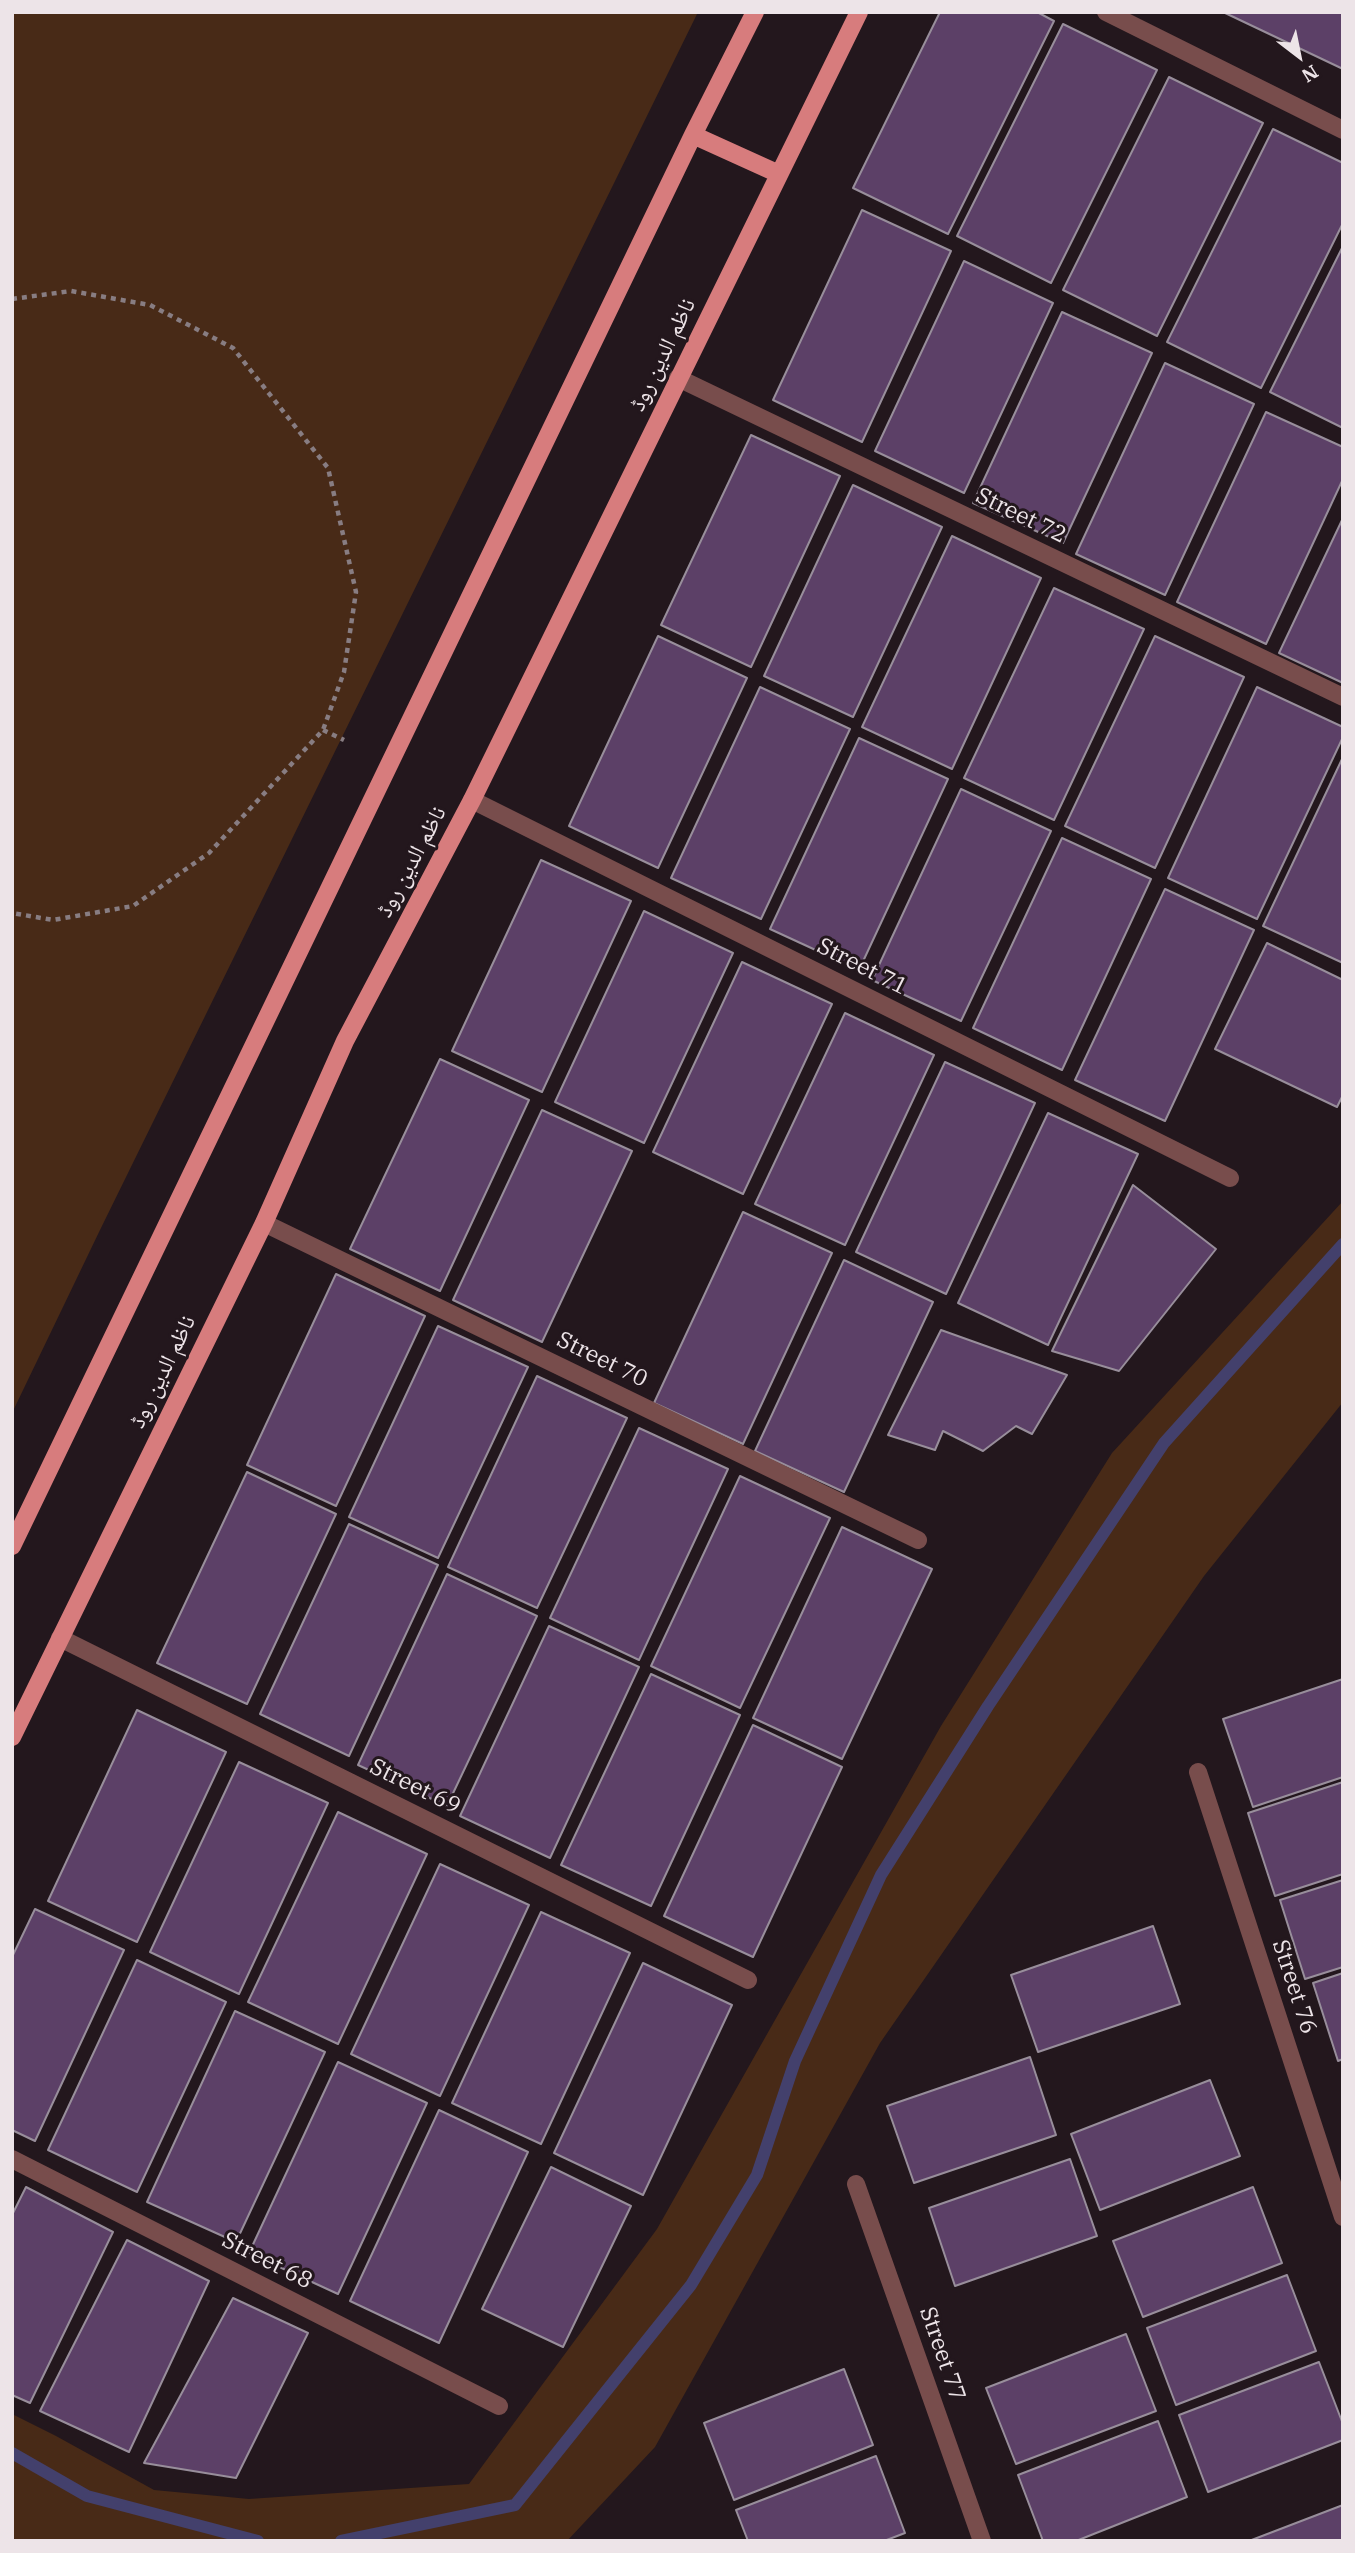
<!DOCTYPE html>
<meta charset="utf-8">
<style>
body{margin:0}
#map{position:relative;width:1355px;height:2553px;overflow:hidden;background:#23171d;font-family:"IBM Plex Serif",serif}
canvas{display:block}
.frame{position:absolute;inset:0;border:14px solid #ede4e8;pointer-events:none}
.north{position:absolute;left:1264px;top:21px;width:70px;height:70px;-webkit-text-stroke:5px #23171d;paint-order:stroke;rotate:148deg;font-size:19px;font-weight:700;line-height:28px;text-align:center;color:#ede4e8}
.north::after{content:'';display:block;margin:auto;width:24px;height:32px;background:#ede4e8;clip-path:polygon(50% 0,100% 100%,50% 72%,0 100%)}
</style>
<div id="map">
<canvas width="1355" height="2553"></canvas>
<div class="frame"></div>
<div class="north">N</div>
</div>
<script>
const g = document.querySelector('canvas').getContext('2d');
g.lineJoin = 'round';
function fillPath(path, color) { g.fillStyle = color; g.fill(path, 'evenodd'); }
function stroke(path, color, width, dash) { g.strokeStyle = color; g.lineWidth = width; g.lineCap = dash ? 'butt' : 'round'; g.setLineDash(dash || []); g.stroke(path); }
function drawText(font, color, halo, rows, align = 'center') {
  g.font = font + ' "IBM Plex Serif","Noto Naskh Arabic",serif'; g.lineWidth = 6; g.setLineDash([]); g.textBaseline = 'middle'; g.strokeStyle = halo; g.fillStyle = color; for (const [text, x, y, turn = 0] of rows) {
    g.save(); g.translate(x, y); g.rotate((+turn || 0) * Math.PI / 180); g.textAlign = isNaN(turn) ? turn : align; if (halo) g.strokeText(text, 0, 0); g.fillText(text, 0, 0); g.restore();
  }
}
const green = new Path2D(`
 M12,12H698L100,1230L12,1413Z
 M1343,1201V1402L1204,1576L880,2043L655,2447L567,2541H19L12,2538V2414L56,2436L154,2490L249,2499L469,2484L657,2229L941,1726L1112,1453Z`);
const stream = new Path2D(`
 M12,2453L87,2496L258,2541
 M341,2541L515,2505L691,2285L757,2175L795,2061L881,1875L988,1706L1164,1443L1343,1244`);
const building = new Path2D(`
 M940,12H1037L1054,21L948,234L853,188Z
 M1223,12H1343V69Z
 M1063,24L1157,70L1051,283L957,236Z
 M1169,77L1263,123L1157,336L1063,290Z
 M1273,129L1343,163V223L1261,388L1167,342Z
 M862,210L951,251L862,442L773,400Z
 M1343,246V428L1270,392Z
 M964,261L1053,303L964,493L875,451Z
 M1062,312L1152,353L1063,543L973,503Z
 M1165,363L1254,404L1165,595L1076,554Z
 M1266,412L1343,447V479L1266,644L1177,602Z
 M751,435L840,476L751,667L661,625Z
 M853,485L942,527L853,717L764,676Z
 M1343,518V683L1279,653Z
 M952,536L1041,578L952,769L862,727Z
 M1054,588L1144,629L1054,820L964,778Z
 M658,636L747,678L658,868L569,826Z
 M1155,636L1244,677L1155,868L1065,826Z
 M760,687L850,729L761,919L671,878Z
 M1257,687L1343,727V737L1257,919L1168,878Z
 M859,738L948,779L859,970L770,929Z
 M1343,757V963L1263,926Z
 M961,789L1051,831L961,1021L872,980Z
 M1062,838L1151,879L1062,1070L973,1028Z
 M541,860L631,901L542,1092L452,1051Z
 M1165,889L1254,930L1165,1121L1075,1080Z
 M644,911L733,953L644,1143L555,1102Z
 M1267,943L1343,980V1095L1337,1107L1215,1049Z
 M742,962L832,1004L743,1194L653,1152Z
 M845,1013L934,1055L845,1245L755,1204Z
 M440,1059L529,1100L440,1291L350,1249Z
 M945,1062L1035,1103L946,1294L856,1252Z
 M542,1110L632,1151L542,1342L453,1300Z
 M1048,1113L1138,1154L1048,1345L958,1303Z
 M1133,1185L1216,1249L1119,1371L1052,1351Z
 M743,1212L832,1253L743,1444L654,1403Z
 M844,1260L933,1302L844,1492L755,1451Z
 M336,1274L425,1316L336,1506L247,1465Z
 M438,1326L528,1367L438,1558L349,1517Z
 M941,1330L1067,1375L1032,1434L1016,1426L983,1451L943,1431L935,1450L888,1435Z
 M537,1376L627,1418L537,1608L448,1567Z
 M639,1428L728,1469L639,1660L550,1618Z
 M247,1472L336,1514L247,1704L157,1663Z
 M740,1476L830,1518L740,1708L651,1666Z
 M349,1524L438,1565L349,1756L260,1714Z
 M842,1527L932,1569L842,1759L753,1718Z
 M447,1574L537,1616L447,1806L358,1765Z
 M549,1626L639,1667L550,1858L460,1816Z
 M651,1674L740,1715L651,1906L561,1865Z
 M1343,1679V1777L1253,1807L1223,1719Z
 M137,1710L226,1752L137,1942L48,1901Z
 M753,1725L842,1767L753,1957L664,1916Z
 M239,1762L328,1803L239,1994L150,1952Z
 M1343,1782V1874L1275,1896L1248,1813Z
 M338,1812L427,1854L338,2044L248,2002Z
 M440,1864L529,1905L440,2096L351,2054Z
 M1343,1880V1967L1305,1979L1280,1900Z
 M35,1909L124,1950L35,2141L12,2130V1957Z
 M541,1912L630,1953L541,2144L452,2103Z
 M1153,1926L1180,2004L1038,2052L1011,1975Z
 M137,1960L226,2002L137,2192L48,2150Z
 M643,1963L732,2005L643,2195L554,2153Z
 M1343,1973V2059L1338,2061L1313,1983Z
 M235,2011L325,2052L236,2242L147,2202Z
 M1030,2057L1056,2135L914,2183L887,2106Z
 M338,2062L427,2103L338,2294L249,2253Z
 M1210,2080L1240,2156L1100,2210L1071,2134Z
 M439,2110L528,2152L439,2343L350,2301Z
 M1070,2159L1097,2236L955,2286L929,2208Z
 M551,2167L631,2206L563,2347L482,2309Z
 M26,2187L113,2232L30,2403L12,2395V2215Z
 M1253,2187L1282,2263L1143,2317L1113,2241Z
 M127,2240L209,2281L129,2452L40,2411Z
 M1287,2275L1316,2351L1176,2405L1147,2328Z
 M233,2298L308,2333L236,2478L144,2463Z
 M1126,2334L1156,2411L1016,2464L986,2388Z
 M1319,2362L1343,2424V2440L1208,2492L1179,2415Z
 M844,2369L873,2445L734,2500L704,2423Z
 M1158,2421L1187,2497L1076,2541H1043L1018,2475Z
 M876,2456L905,2533L884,2541H748L736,2510Z
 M1343,2505V2541H1249Z`);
const path = new Path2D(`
 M12,299L71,291L150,305L233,348L328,468L356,592L344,672L323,730L209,853L133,906L53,920L12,913
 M323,730L344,740`);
const street = new Path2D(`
 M1106,12L1343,130
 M678,378L1343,697
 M472,800L1230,1178
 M264,1223L918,1540
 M60,1638L748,1980
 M1198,1772L1343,2217
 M12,2159L499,2406
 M856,2184L982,2541`);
const primary = new Path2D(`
 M693,135L779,174
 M12,1546L693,135L755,12
 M12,1737L264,1223L345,1041L472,800L859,12`);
const streetNames = [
 ["ناظم الدین روڈ",663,355,-64],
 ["Street 72",1021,516,26],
 ["ناظم الدین روڈ",412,862,-62],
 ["Street 71",862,967,27],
 ["Street 70",602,1360,26],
 ["ناظم الدین روڈ",163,1372,-64],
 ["Street 69",415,1787,26],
 ["Street 76",1294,1987,72],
 ["Street 68",267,2261,27],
 ["Street 77",942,2354,71]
];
fillPath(green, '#482a17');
stroke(stream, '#43406c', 12);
fillPath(building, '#5c4067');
stroke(building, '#988e9b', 2);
stroke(path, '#887d82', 4.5, [5, 5]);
stroke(street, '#784d4c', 18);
stroke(primary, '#d77c7d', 18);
drawText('23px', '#ede4e8', '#23171d', streetNames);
</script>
